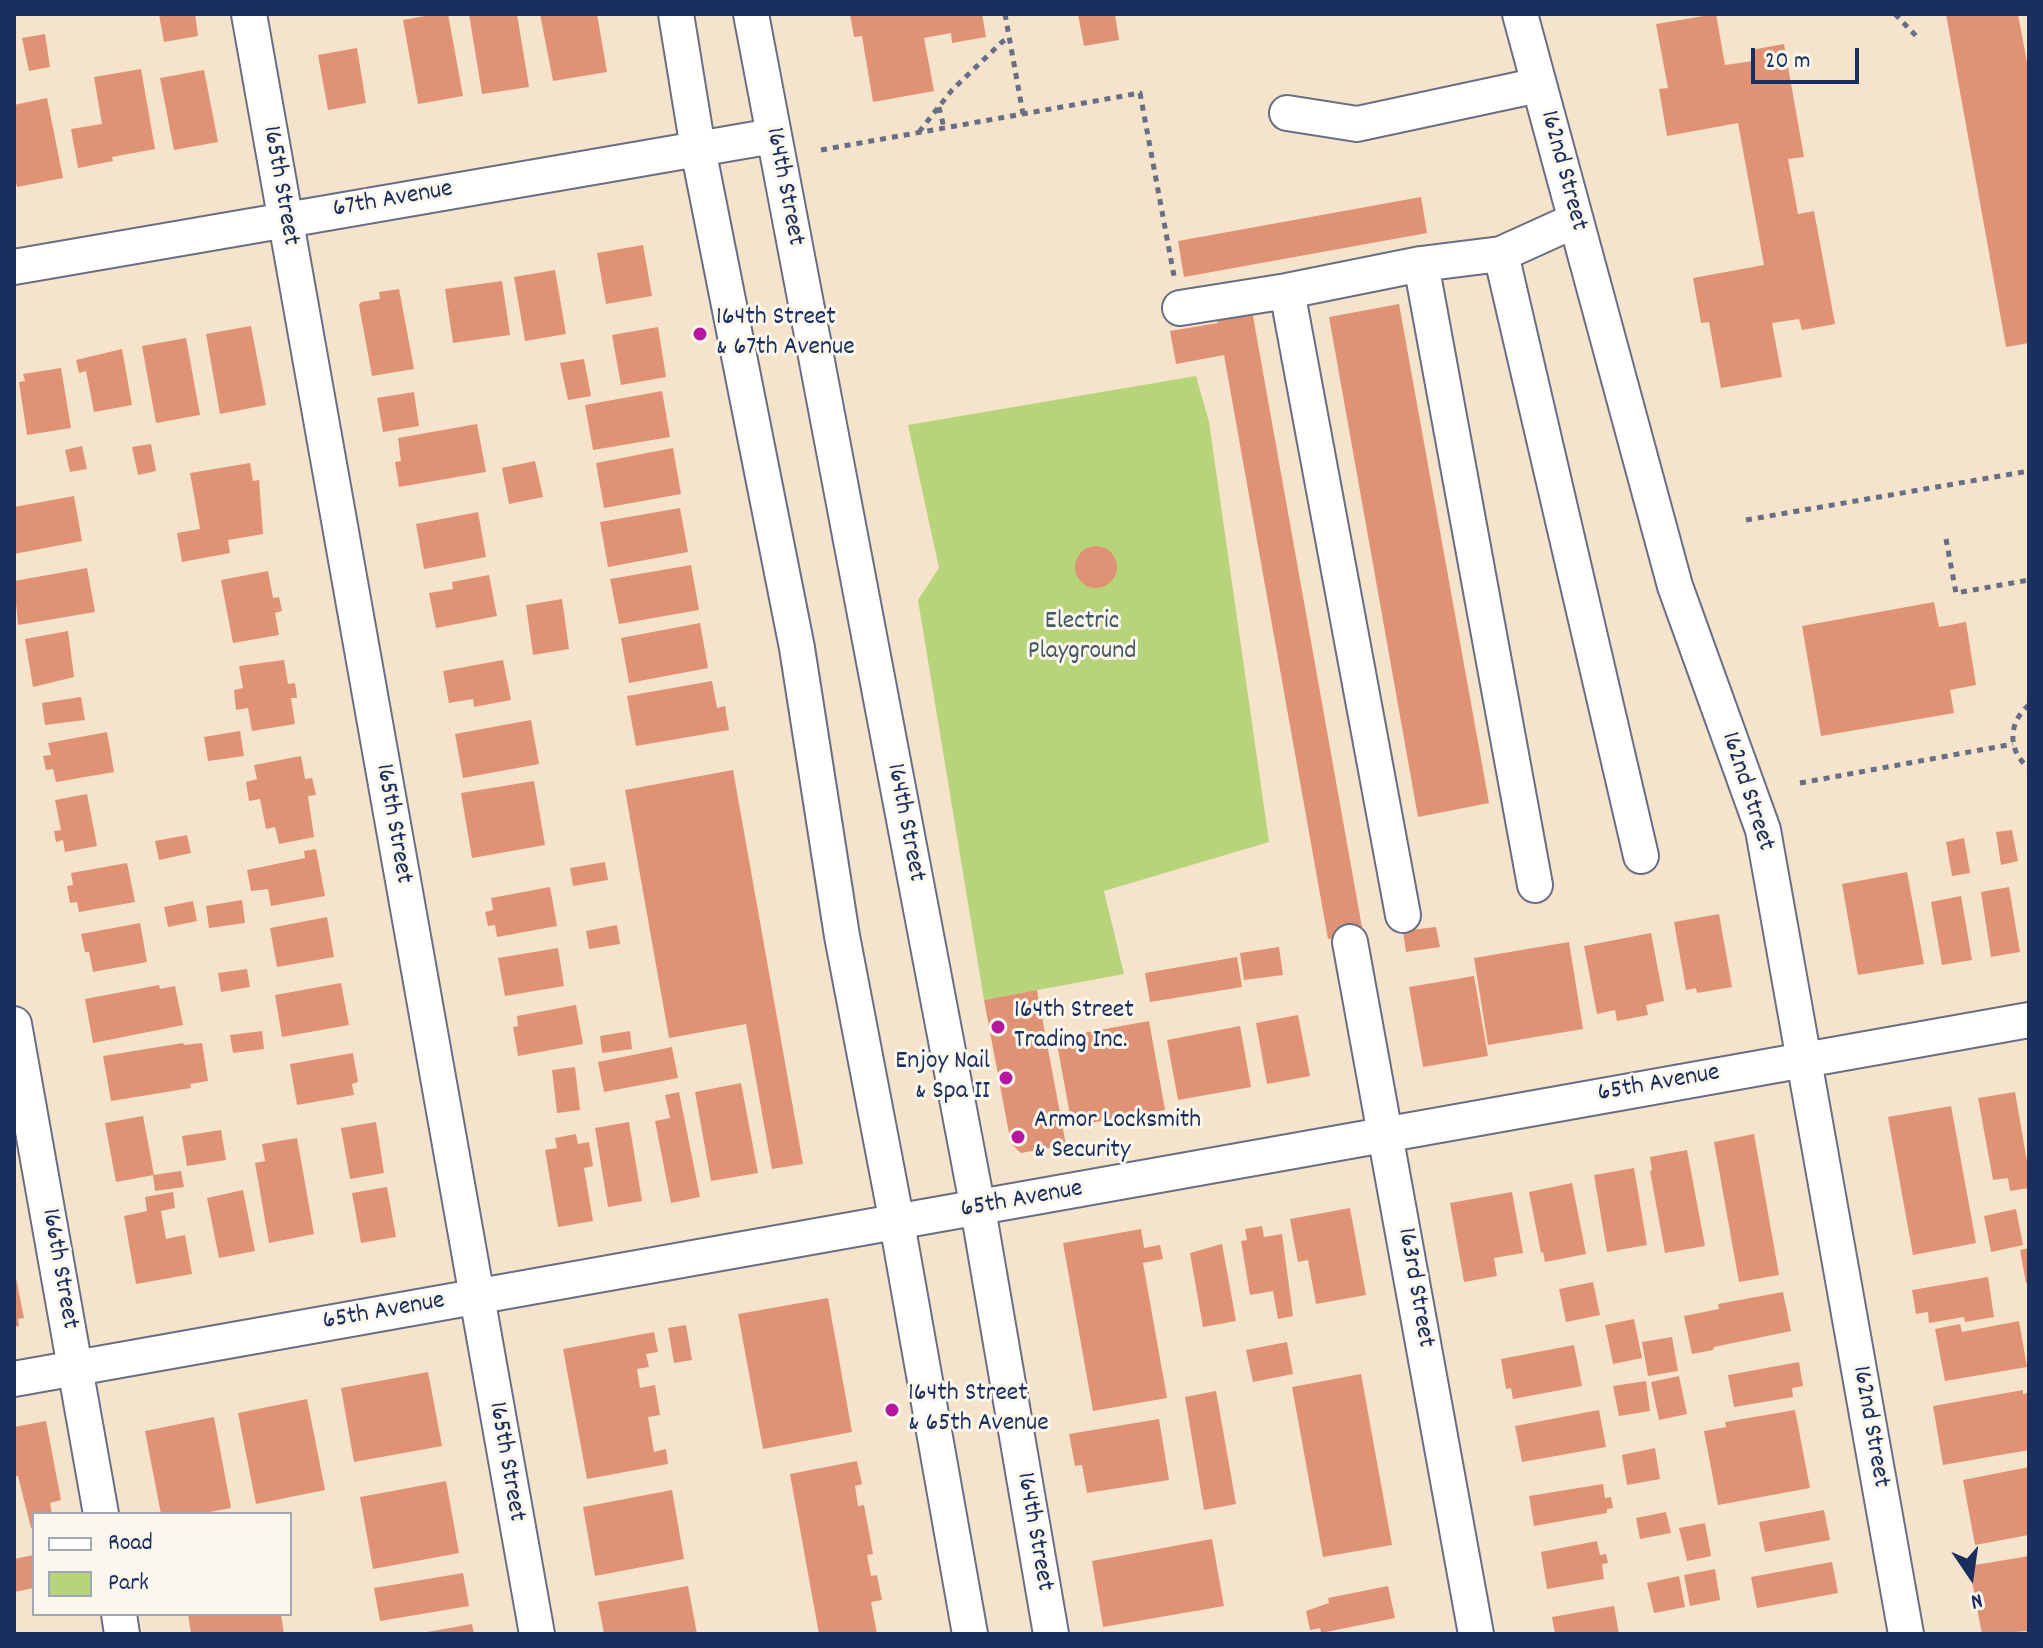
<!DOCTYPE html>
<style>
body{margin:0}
#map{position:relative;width:2043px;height:1648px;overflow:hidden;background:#f6e3cc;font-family:Dekko,sans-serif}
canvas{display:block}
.frame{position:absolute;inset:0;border:16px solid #1b2f5e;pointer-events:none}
.legend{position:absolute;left:32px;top:1512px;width:260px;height:104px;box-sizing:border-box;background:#fbf7ec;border:2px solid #a1a7b3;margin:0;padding:10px 14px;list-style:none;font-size:24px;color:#1b2f5e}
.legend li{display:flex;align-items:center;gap:16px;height:40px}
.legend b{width:40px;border:2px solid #a1a7b3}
.north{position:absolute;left:1931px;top:1536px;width:80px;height:80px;-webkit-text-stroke:6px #fbf7ec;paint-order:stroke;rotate:167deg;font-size:22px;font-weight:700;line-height:32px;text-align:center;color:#1b2f5e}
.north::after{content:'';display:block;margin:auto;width:28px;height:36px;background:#1b2f5e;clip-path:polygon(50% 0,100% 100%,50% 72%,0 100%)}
.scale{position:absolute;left:1751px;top:48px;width:108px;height:36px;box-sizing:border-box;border:4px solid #1b2f5e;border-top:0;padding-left:10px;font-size:24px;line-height:28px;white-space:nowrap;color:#1b2f5e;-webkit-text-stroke:6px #fbf7ec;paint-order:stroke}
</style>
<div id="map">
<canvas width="2043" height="1648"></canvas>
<div class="frame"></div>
<ul class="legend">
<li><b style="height:10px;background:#fff"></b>Road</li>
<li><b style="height:22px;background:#b7d47b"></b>Park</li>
</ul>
<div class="north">N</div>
<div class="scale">20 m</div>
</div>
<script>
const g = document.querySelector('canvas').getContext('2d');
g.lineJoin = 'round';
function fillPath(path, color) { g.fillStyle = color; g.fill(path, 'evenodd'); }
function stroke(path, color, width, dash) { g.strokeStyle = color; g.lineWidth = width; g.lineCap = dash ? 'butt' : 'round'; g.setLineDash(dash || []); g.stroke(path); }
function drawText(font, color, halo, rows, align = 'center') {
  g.font = font + ' Dekko,sans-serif'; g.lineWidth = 6; g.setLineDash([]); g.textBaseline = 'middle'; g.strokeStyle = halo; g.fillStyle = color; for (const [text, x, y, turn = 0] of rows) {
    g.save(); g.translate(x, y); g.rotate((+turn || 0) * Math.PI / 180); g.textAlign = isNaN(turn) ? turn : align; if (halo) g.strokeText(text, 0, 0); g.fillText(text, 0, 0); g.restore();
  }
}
const green = new Path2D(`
 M1196,376L1209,422L1269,842L1104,891L1124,974L984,1000L918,600L939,568L908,425Z`);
const building = new Path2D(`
 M159,14H195L198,36L164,42Z
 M436,14H448L463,96L418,104L403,20Z
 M469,14H517L529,87L482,94Z
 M540,14H597L607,72L553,81Z
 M850,14H982L986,37L952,43L951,33L924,38L934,91L873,102L862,36L854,37Z
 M1078,14H1115L1119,40L1084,46Z
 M1716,14L1725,65L1753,61L1751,50L1784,44L1804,157L1788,159L1798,214L1814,211L1835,324L1802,330L1799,319L1772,323L1782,377L1721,388L1709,322L1701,323L1693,278L1764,265L1738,123L1667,136L1659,89L1668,88L1656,24Z
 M1946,14H2018L2029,73V343L2006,347Z
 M45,34L50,67L29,71L22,38Z
 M357,48L366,103L328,110L318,55Z
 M141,69L155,149L112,157L113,161L78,168L71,129L102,124L94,77Z
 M204,70L218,142L174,150L160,78Z
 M47,98L63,178L17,187L14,172V105Z
 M1421,197L1427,233L1184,277L1178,241Z
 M643,245L652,296L606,304L597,253Z
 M555,270L566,334L525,341L514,277Z
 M502,281L510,335L453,343L445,289Z
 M399,289L414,369L372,376L359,305L361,302L380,299L379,292Z
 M1399,304L1489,803L1418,817L1329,317Z
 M1251,305L1363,933L1328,939L1224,355L1176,364L1170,331L1218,323L1216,311Z
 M251,326L266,405L220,414L206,334Z
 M658,327L666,377L621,385L612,335Z
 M186,338L200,415L156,423L142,346Z
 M122,349L132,405L94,412L86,371L79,373L76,360Z
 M584,359L591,396L568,400L560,363Z
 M61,368L71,428L27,435L19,382L25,381L23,374Z
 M662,391L670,437L593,450L585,405Z
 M414,392L419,426L383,432L377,398Z
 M477,424L486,472L399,487L395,462L401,461L398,438Z
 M151,444L156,471L138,475L132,447Z
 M82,446L87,469L70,472L65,450Z
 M673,448L681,494L604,508L596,463Z
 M535,461L543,497L509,504L502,468Z
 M250,463L253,481L259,480L263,534L228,540L230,553L182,562L177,533L200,529L190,473Z
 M74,496L82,541L14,554V507Z
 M680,508L688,552L608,567L600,522Z
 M478,512L486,557L424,569L416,524Z
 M1075 567a21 21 0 1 1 42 0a21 21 0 1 1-42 0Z
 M691,565L699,610L619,624L610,579Z
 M87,568L95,612L18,625L14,581Z
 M268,571L273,598L279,597L282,611L275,613L279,635L233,643L221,580Z
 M489,575L497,616L436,628L429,593L453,589L452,582Z
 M562,599L569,649L533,655L526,605Z
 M1934,602L1939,627L1966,622L1976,685L1950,690L1954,713L1821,736L1802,626Z
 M700,623L708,668L629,683L621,638Z
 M68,631L74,677L33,687L25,639Z
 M284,660L288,684L295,683L297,698H291L295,724L252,731L248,708L236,710L234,690L243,688L239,666Z
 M503,660L511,700L474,707L473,699L449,703L443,671Z
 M712,681L717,708L725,706L729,730L636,746L627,696Z
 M81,697L85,720L45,725L42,703Z
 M531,720L539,764L463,778L455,734Z
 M240,731L244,756L208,761L204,737Z
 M107,732L114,772L56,782L53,769L46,770L43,756L51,755L48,743Z
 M301,756L305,779L312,778L316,795L308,796L314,837L279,844L275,827L266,829L260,799L249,801L246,782L257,779L254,765Z
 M733,770L803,1164L772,1169L746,1024L669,1038L625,790Z
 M534,781L545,845L472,858L461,793Z
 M87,794L97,846L65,852L63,840L56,842L54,831L61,830L55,800Z
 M2012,830L2018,861L2001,865L1996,832Z
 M187,835L191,853L159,860L155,841Z
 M1964,838L1970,873L1952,876L1946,842Z
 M316,849L325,896L271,906L268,889L251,891L247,870L305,858L304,851Z
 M605,862L608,880L573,886L570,868Z
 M127,863L135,902L79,912L77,902L70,903L67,886L73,885L71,873Z
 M1907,872L1924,964L1858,975L1842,884Z
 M550,887L557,926L497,937L495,925L488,926L485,912L493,910L491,898Z
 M2009,887L2020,952L1991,957L1981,892Z
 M1961,896L1972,960L1942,965L1931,902Z
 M242,900L245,923L209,928L206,906Z
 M193,901L197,921L168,927L164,907Z
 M1719,914L1732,987L1697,993L1696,988L1686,990L1674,922Z
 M327,917L334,957L277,967L270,928Z
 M140,923L147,962L93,972L89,952H85L81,934Z
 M617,925L620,944L589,949L586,931Z
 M1436,927L1440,947L1406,952L1403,931Z
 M1651,933L1664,1001L1646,1005L1648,1015L1617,1021L1615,1010L1597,1014L1584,946Z
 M1569,942L1583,1029L1488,1045L1474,958Z
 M1279,947L1283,975L1244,980L1240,953Z
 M558,948L564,986L505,996L498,958Z
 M1237,957L1242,987L1150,1002L1145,973Z
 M247,969L250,987L221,992L218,973Z
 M1474,976L1488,1056L1423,1067L1409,987Z
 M341,983L349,1025L282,1037L275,995Z
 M159,985L160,989L175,986L183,1025L93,1043L85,999Z
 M1037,990L1066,1145L1021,1153L1011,1144L984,1000Z
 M576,1005L583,1044L518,1056L513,1027L518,1026L517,1016Z
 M1298,1015L1310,1076L1267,1084L1256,1023Z
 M1149,1021L1165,1110L1072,1126L1056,1038Z
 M1240,1026L1251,1087L1178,1100L1167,1040Z
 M262,1031L264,1049L233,1053L230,1035Z
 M630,1031L632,1049L602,1053L600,1036Z
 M183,1043L184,1045L202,1043L208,1081L190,1084L191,1088L111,1101L103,1056Z
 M672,1047L678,1078L604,1092L598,1062Z
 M353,1053L358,1082L352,1084L354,1095L297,1105L290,1064Z
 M575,1067L580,1110L557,1113L552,1070Z
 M741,1083L758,1173L711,1181L695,1092Z
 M679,1092L700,1197L671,1203L655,1121L670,1118L665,1095Z
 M2015,1092L2029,1173V1188L2010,1191L2008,1178L1993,1180L1978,1098Z
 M1951,1106L1976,1243L1913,1255L1888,1117Z
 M143,1116L154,1175L116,1182L105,1123Z
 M376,1122L384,1173L350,1179L341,1128Z
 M629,1122L642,1201L608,1207L595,1128Z
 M221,1130L226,1160L187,1166L182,1136Z
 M576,1134L578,1144L589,1142L593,1166L584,1168L593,1221L558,1227L545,1150L557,1148L555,1138Z
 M1754,1134L1779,1275L1739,1282L1714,1142Z
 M297,1138L314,1234L269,1243L255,1163L265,1161L262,1144Z
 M1687,1150L1705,1246L1665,1253L1650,1171L1652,1170L1650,1157Z
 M1634,1168L1647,1245L1607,1252L1594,1175Z
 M181,1171L184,1187L155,1191L153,1175Z
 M1572,1183L1586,1254L1545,1262L1543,1252L1541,1253L1529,1192Z
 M387,1187L396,1237L361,1243L352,1193Z
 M243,1190L255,1251L219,1258L207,1198Z
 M173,1192L175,1208L161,1211L166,1239L185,1235L192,1274L136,1284L124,1216L147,1211L145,1197Z
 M1512,1192L1523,1253L1494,1258L1497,1276L1464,1282L1450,1203Z
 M1350,1208L1366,1295L1316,1304L1308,1260L1298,1262L1290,1219Z
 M2016,1209L2023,1245L1991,1252L1984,1216Z
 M1262,1226L1264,1237L1282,1234L1293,1316L1278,1319L1273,1291L1250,1295L1241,1241L1247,1240L1245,1229Z
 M1141,1229L1144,1248L1160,1245L1163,1259L1143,1263L1167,1398L1093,1411L1063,1243Z
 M1222,1244L1236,1321L1203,1327L1190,1253Z
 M2029,1248V1283H2026L2020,1250Z
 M14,1268L24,1318L18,1319L19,1326L14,1327Z
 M1988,1277L1994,1317L1965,1322L1964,1317L1929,1323L1928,1312L1916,1314L1912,1290Z
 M1593,1282L1600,1315L1566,1322L1559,1289Z
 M1783,1292L1791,1331L1714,1347L1713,1350L1692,1354L1684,1316L1719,1309L1718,1304Z
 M828,1298L852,1432L763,1449L738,1314Z
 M1634,1319L1642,1358L1613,1364L1605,1325Z
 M2019,1321L2027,1367L1945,1381L1935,1329L1960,1324L1962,1332Z
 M686,1325L692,1360L674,1363L668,1328Z
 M654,1332L658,1352L646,1354L649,1367L637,1369L640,1388L655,1385L660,1415L648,1417L654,1452L666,1449L668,1464L587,1479L563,1349Z
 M1672,1337L1678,1371L1648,1376L1642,1342Z
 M1287,1342L1293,1374L1253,1382L1246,1350Z
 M1574,1345L1582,1386L1513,1399L1511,1388L1506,1389L1501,1359Z
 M1799,1362L1803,1386L1792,1388L1793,1397L1734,1407L1728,1375Z
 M428,1372L442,1446L354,1462L341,1388Z
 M1361,1374L1392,1545L1323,1557L1292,1387Z
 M1679,1376L1687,1414L1659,1420L1651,1382Z
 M1646,1381L1650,1411L1619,1416L1613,1386Z
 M2023,1390V1394L2028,1393L2029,1396V1450L1943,1465L1933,1406Z
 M1216,1391L1236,1504L1204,1510L1185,1397Z
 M307,1399L325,1490L256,1504L238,1413Z
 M1599,1410L1606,1447L1522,1462L1515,1426Z
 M1795,1410L1810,1488L1718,1505L1704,1431L1726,1427L1725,1422Z
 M214,1417L231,1508L199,1514H161L145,1431Z
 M1159,1419L1169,1480L1087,1493L1082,1465L1075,1466L1069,1434Z
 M46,1421L61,1500L50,1503L52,1514H34V1528H31L18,1476H14V1427Z
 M1655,1448L1660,1479L1627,1485L1622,1455Z
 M857,1461L862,1484L855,1486L858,1506L864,1505L873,1554L867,1555L871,1576L877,1575L882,1600L871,1602L877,1634H819L790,1474Z
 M2029,1467V1535L1975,1545L1963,1480Z
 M446,1481L459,1553L373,1569L360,1497Z
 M1603,1484L1605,1498L1611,1497L1613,1508L1607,1509V1513L1534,1526L1529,1496Z
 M672,1490L684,1559L595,1576L583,1507Z
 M1824,1510L1830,1540L1765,1552L1759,1522Z
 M1666,1512L1671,1533L1640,1539L1636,1518Z
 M1705,1523L1711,1556L1687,1561L1679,1528Z
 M1212,1539L1224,1606L1103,1627L1092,1561Z
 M1597,1541L1600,1555L1606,1554L1608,1563L1602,1564L1604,1579L1547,1589L1541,1552Z
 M34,1555V1588L14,1592V1559Z
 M2029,1556V1631L1982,1634L1969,1566Z
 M1832,1562L1838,1593L1757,1608L1751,1577Z
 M1715,1569L1720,1600L1690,1606L1684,1575Z
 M463,1573L469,1606L380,1621L374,1588Z
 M1679,1576L1685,1607L1654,1613L1647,1583Z
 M688,1586L697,1634H604L598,1602Z
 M1388,1586L1395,1618L1321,1633L1320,1628L1310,1630L1306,1611L1329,1603L1328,1598Z
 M1614,1606L1619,1634H1555L1552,1617Z
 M188,1614H281L284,1634H191Z
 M472,1624L474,1634H427V1632Z`);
const path = new Path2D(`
 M1005,14L1023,114
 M1895,14L1920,40
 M939,107L944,128
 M919,132L952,90L1002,42L1009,38
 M821,150L1140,93L1174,276
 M1746,520L2029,471
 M1946,539L1956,593L2029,580
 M2029,705C2008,722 2007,751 2029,768
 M1800,783L2013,744`);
const minor = new Path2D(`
 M249,14L537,1634
 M676,14L698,149L797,648L842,936L897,1223L970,1634
 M751,14L978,1209L1051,1634
 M1520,14L1675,586L1763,830L1906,1634
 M1287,113L1357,124L1539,85
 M1501,254L1641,856
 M1421,264L1535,885
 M14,267L773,136
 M1287,291L1403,915
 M1180,308L1287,291L1421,264L1501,254L1576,220
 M1350,942L1476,1634
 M14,1024L101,1514
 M14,1379L2029,1020
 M119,1614L122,1634`);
const markers = [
 [700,334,8,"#b5179e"],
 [998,1027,8,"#b5179e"],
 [1006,1078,8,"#b5179e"],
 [1018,1137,8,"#b5179e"],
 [892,1410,8,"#b5179e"]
];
const streetNames = [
 ["162nd Street",1562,171,75],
 ["165th Street",279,186,80],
 ["164th Street",783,187,79],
 ["67th Avenue",393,201,-10],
 ["162nd Street",1746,792,72],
 ["164th Street",904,823,79],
 ["165th Street",392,824,80],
 ["65th Avenue",1659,1085,-10],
 ["65th Avenue",1022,1201,-10],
 ["166th Street",58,1269,80],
 ["163rd Street",1414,1288,80],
 ["65th Avenue",384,1313,-10],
 ["162nd Street",1869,1427,80],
 ["165th Street",505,1462,80],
 ["164th Street",1033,1532,80]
];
const poiNames = [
 ["164th Street",716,319],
 ["& 67th Avenue",716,349],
 ["164th Street",1014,1012],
 ["Trading Inc.",1014,1042],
 ["Enjoy Nail",990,1063,"right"],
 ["& Spa II",990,1093,"right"],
 ["Armor Locksmith",1034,1122],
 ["& Security",1034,1152],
 ["164th Street",908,1395],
 ["& 65th Avenue",908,1425]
];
const parkNames = [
 ["Electric",1082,623],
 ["Playground",1082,653]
];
fillPath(green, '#b7d47b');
fillPath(building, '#e09275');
stroke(minor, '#686e84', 38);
stroke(path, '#686e84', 5, [6, 6]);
stroke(minor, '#fff', 34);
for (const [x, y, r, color] of markers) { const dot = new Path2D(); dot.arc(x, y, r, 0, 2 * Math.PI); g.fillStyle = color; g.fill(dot); stroke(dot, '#fbf7ec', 3); }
drawText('26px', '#1b2f5e', '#fbf7ec', streetNames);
drawText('26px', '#1b2f5e', '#fbf7ec', poiNames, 'left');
drawText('26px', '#425865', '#fbf7ec', parkNames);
</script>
